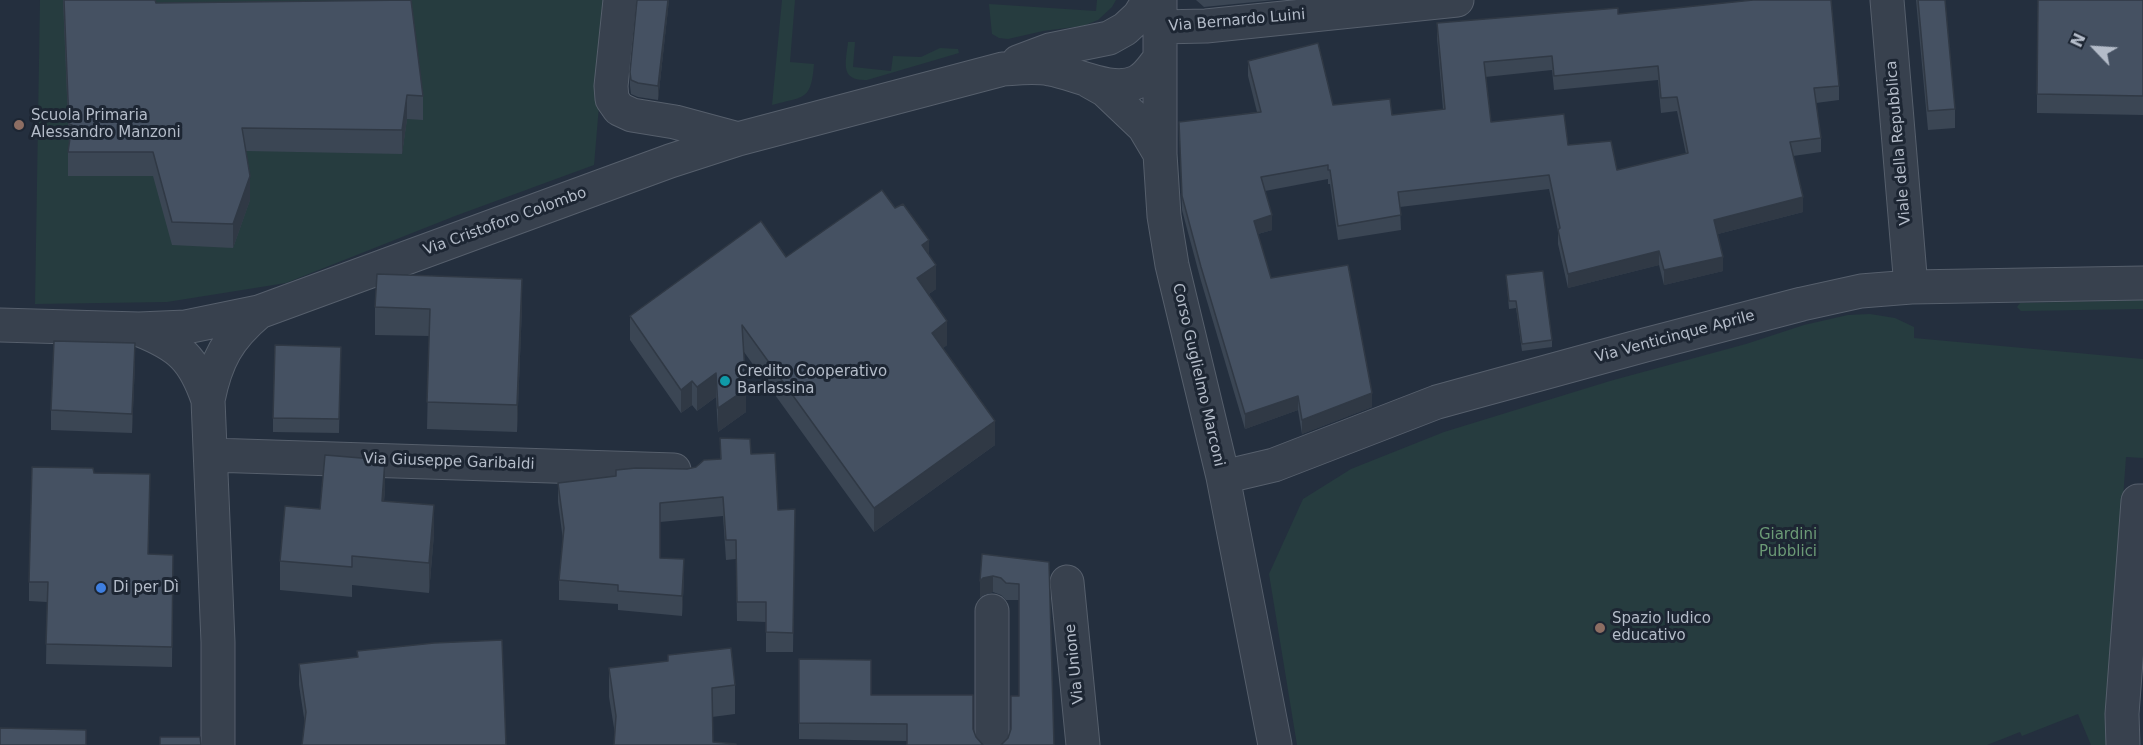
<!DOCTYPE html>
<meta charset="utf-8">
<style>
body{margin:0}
#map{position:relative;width:2143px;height:745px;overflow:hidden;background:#242f3e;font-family:"DejaVu Sans",sans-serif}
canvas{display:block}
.north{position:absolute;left:2065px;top:18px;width:60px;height:60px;-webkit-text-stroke:4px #1d2633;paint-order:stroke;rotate:295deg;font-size:16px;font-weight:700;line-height:24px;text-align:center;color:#b4bcc9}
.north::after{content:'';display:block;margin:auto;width:21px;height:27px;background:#b4bcc9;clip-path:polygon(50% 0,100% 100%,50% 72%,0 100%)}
</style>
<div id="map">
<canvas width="2143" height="745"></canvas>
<div class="north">N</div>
</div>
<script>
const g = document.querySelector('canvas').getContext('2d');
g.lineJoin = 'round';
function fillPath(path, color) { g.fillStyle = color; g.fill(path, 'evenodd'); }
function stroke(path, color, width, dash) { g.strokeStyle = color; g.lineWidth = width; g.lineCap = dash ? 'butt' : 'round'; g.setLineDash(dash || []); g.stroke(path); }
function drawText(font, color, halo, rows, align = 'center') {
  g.font = font + ' "DejaVu Sans",sans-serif'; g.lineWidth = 6; g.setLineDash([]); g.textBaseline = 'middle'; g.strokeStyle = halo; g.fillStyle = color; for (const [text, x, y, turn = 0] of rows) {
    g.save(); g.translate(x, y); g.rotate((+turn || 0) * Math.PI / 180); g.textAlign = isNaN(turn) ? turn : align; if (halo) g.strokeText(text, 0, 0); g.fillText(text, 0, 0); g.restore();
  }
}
const green = new Path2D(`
 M40,0H608L594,165L455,216L286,283L167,302L35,304Z
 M782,0H795L790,62L814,64C811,101 805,96 772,105Z
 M1097,0H1116L1112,7L1098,20L1083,26L1043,31L1008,39L999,38L992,34L989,4L1096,11Z
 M848,42H855L853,67L891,71L893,56L921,57L940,48L958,49L959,53L867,80C839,81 846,62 848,42Z
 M2143,300V309L2021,311L2017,307L2020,303Z
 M1870,314L1895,318L1914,327V338L2143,359V458L2126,457L2107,719L2110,745H2091L2078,714L2022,736L2020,732L1987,745H1297L1269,574L1303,499L1351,469L1444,432L1610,381L1746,344L1804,325L1848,315Z`);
const minor = new Path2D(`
 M620,0L611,86L612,99L619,109L632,115L675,122L738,139
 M1160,0V154L1164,216L1172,265L1223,477L1275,745
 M1887,0L1911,287
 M1160,27L1206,26L1457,0
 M1018,62L1050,50L1109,38L1125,29L1139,16L1149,0
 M1089,81L1105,90L1144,127L1160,154
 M0,325L139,329L186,327L259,312L670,161L738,139L1003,69C1019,68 1035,66 1050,69C1075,73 1112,94 1137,82C1147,77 1153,67 1160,58
 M140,330C180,346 194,359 208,400L218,642V745
 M208,400C216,360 228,338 259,312
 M211,455L674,470
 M1223,477L1274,465L1437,402L1645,345L1802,304L1861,291L1911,287L2143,283
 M1067,582L1083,745
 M992,611V745
 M2123,745L2122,714L2138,501H2143`);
const wall = new Path2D(`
 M63,0H155L156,3L423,96V120L407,119L402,154L246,151L250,200L233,248L172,245L153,176H68V152L69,145Z
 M637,0H669L658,100L638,97L631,94L630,86V72Z
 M1196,0H1275L1204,7Z
 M1916,0H1945L1955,109V128L1928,130Z
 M2143,0V115L2037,113V94Z
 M1618,14L1839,86V100L1816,103L1821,138V152L1793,156L1803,212L1718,234L1723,271L1664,285L1659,265L1568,288L1558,244V231L1549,189L1400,207L1401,230L1338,240L1330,184H1328V179L1265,191L1272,230L1258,234L1271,278L1372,407L1302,434L1298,410L1245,429L1201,281L1182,210L1179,122L1257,112L1248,76V61L1333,105L1392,115L1443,109L1437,38V23ZM1552,70L1554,90L1658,80L1661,113L1677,111L1686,154L1617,170L1568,145L1491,122L1485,77Z
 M929,255L936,289L929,294L947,345L943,348L995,445L874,532L744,352L746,412L718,432L716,397L697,411L692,405L681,413L630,340V316L786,257Z
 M1506,275L1552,340V347L1522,351L1516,308L1509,309Z
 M375,307H522L517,432L427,429L429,336L375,335Z
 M341,347L339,433L273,432V418Z
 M135,363L132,433L51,430V410Z
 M720,438L751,454L778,510L795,509L793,652H766V622L737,621L736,559L726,560L723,516L660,522V558L684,579L682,616L618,610V604L559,600V580L563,540L558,502V483L687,469L696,467L720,459Z
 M94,473L149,554L173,555L172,667L46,664L47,602L29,601V582Z
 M385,489L384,501L434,534L429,593L352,585V597L280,590V561L320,509Z
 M982,554L1049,562L1054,745L1008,738L1019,696V600H1006L1001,595L993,592L983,595L980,598Z
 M434,643L305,724L299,685V664L357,657Z
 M668,655L735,685V714L712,717L615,734L609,697V668L668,661Z
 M799,659L871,695L973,729L976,737L907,741L799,739Z`);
const shadedWall = new Path2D(`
 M668,0H669L658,100V86Z
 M407,95V119L402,154V130Z
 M250,176V200L233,248V224Z
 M1803,197V212L1714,235V220Z
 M1272,215V230L1254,235V221Z
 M929,240V264L922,245Z
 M1659,251V265L1568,288V274Z
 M1723,257V271L1664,285V270Z
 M936,265V289L917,302V278Z
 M522,279V307L517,432V405Z
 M947,321V345L932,357V333Z
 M135,343V363L132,433V414Z
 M716,373V397L697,411V387Z
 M692,381V405L681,413V390Z
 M746,389V412L718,432V408Z
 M1372,393V407L1302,434V420Z
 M1298,396V410L1245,429V414Z
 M995,421V445L874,532V508Z
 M385,460V489L382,530V501Z
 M434,505V534L429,593V563Z
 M684,559V579L682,616V596Z
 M993,576V592L983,595L980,598V581L983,578Z`);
const building = new Path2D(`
 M64,0H155L156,3L411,0L423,96L407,95L402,130L242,128L250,176L233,224L172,222L153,152H68L72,125L69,124Z
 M637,0H668L658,86L638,83L631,80L630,72Z
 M1753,0H1831L1839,86L1814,88L1821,138L1790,142L1803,197L1714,220L1723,257L1664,270L1659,251L1568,274L1558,230L1560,228L1549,175L1398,192L1401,215L1338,226L1330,170H1328V165L1261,177L1272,215L1254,221L1271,278L1348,265L1372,393L1302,420L1298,396L1245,414L1201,267L1182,196L1179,122L1261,112L1248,61L1318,43L1333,105L1390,99L1392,115L1445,109L1437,23L1618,8V14ZM1552,56L1554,76L1658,66L1661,98L1677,97L1688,153L1617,170L1611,141L1568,145L1564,114L1491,122L1484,62Z
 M1918,0H1945L1955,109L1928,111Z
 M2038,0H2143V96L2037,94Z
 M882,190L895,208L903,204L929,240L922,245L936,265L917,278L947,321L932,333L995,421L874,508L742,325L746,389L718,408L716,373L697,387L692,381L681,390L630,316L761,221L786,257Z
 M1543,271L1552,340L1522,344L1516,301H1509L1506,275Z
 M377,274L522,279L517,405L427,402L430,309L375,307Z
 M54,341L135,343L132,414L51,410Z
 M275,345L341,347L339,419L273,418Z
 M720,438L750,439L751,454L775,453L778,510L795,509L793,633L766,632V602H737L736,540H726L723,497L660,503V558L684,559L682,596L618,591V585L559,580L564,528L558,483L616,476V470L636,468L687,469L696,467L704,460L721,459Z
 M325,455L385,460L382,501L434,505L429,563L352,556V567L280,561L285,506L320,509Z
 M32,467L93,468L94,473L150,474L148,554L173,555L172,647L46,644L48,582H29Z
 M982,554L1049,562L1054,745H1001L1008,738L1011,729V696H1019V584L1006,583L1001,578L993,576L983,578L980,581Z
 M502,640L506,745H302L306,712L299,664L358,657L357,651L434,643Z
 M731,648L735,685L712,688L713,742L736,744V745H614L616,716L609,668L668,661V655Z
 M799,659L871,660V695H973V729L976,737L983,745H907V724L799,723Z
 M0,728L86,730V745H0Z
 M160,737H200L201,745H160Z`);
const markers = [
 [19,125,6,"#8d6e63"],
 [725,381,6,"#0f9aa8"],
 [101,588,6,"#3f7fe0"],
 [1600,628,6,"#8d6e63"]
];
const streetNames = [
 ["Via Bernardo Luini",1237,21,-5],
 ["Viale della Repubblica",1899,143,-95],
 ["Via Cristoforo Colombo",505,222,-20],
 ["Via Venticinque Aprile",1675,337,-15],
 ["Corso Guglielmo Marconi",1198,375,77],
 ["Via Giuseppe Garibaldi",449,462,2],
 ["Via Unione",1075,664,-96]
];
const poiNames = [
 ["Scuola Primaria",31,116],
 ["Alessandro Manzoni",31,133],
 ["Credito Cooperativo",737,372],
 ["Barlassina",737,389],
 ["Di per Dì",113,588],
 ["Spazio ludico",1612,619],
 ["educativo",1612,636]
];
const parkNames = [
 ["Giardini",1788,535],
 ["Pubblici",1788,552]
];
fillPath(green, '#263c3f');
stroke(minor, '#565f6c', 35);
stroke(minor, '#38414e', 33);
fillPath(wall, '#3b4654');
fillPath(shadedWall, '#303945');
fillPath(building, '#455162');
stroke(building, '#303945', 1.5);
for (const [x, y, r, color] of markers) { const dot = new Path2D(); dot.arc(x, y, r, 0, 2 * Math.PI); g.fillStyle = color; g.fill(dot); stroke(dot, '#1d2633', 2); }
drawText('15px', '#b4bcc9', '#1d2633', streetNames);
drawText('15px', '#b4bcc9', '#1d2633', poiNames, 'left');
drawText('15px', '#6b9a76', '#1d2633', parkNames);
</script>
